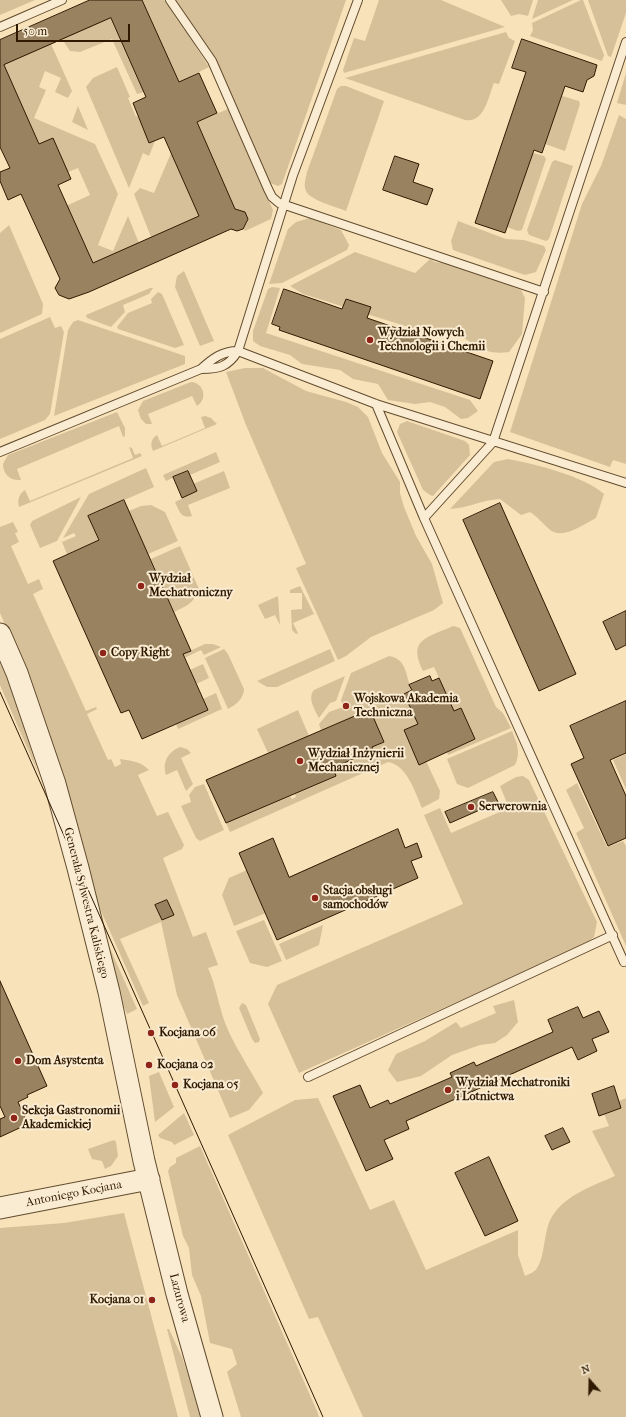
<!DOCTYPE html>
<meta charset="utf-8">
<style>
body{margin:0}
#map{position:relative;width:626px;height:1417px;overflow:hidden;background:#f8e2b9;font-family:"IM FELL French Canon",serif}
canvas{display:block}
.north{position:absolute;left:570px;top:1361px;width:40px;height:40px;-webkit-text-stroke:3px #faecd2;paint-order:stroke;rotate:340deg;font-size:11px;font-weight:700;line-height:16px;text-align:center;color:#2f1900}
.north::after{content:'';display:block;margin:auto;width:14px;height:18px;background:#2f1900;clip-path:polygon(50% 0,100% 100%,50% 72%,0 100%)}
.scale{position:absolute;left:16px;top:24px;width:114px;height:18px;box-sizing:border-box;border:2px solid #2f1900;border-top:0;padding-left:5px;font-size:12px;line-height:14px;white-space:nowrap;color:#2f1900;-webkit-text-stroke:3px #faecd2;paint-order:stroke}
</style>
<div id="map">
<canvas width="626" height="1417"></canvas>
<div class="north">N</div>
<div class="scale">50 m</div>
</div>
<script>
const g = document.querySelector('canvas').getContext('2d');
g.lineJoin = 'round';
function fillPath(path, color) { g.fillStyle = color; g.fill(path, 'evenodd'); }
function stroke(path, color, width, dash) { g.strokeStyle = color; g.lineWidth = width; g.lineCap = dash ? 'butt' : 'round'; g.setLineDash(dash || []); g.stroke(path); }
function drawText(font, color, halo, rows, align = 'center') {
  g.font = font + ' "IM FELL French Canon",serif'; g.lineWidth = 4; g.setLineDash([]); g.textBaseline = 'middle'; g.strokeStyle = halo; g.fillStyle = color; for (const [text, x, y, turn = 0] of rows) {
    g.save(); g.translate(x, y); g.rotate((+turn || 0) * Math.PI / 180); g.textAlign = isNaN(turn) ? turn : align; if (halo) g.strokeText(text, 0, 0); g.fillText(text, 0, 0); g.restore();
  }
}
const green = new Path2D(`
 M0,0H35L0,15Z
 M142,0H164L172,9L209,67L179,82Z
 M176,0H346L282,184L278,186L270,183L215,58Z
 M379,0H441L505,27L344,73L343,70L354,38L365,41Z
 M501,0H533L528,16L519,14L511,16Z
 M538,0H573L532,19Z
 M581,0H583L604,55L602,61L530,36L533,30L532,23Z
 M588,0H626V13L611,57L608,56Z
 M111,18L144,92L137,94L112,39L80,52L70,51L62,39Z
 M506,32L509,38L515,41L499,84L494,83C488,97 485,123 465,120L345,78Z
 M51,44L72,91L68,98L55,92L61,78L45,71L39,87L46,90L34,118L95,144L118,194L98,245L113,251L128,216L139,243L93,263L66,206L90,195L78,168L68,172L39,144L4,65Z
 M117,67L130,97L128,98L136,117L138,116L144,130L155,141L149,156L143,153L129,188L86,87L93,78Z
 M626,73V105L617,103Z
 M341,86H346L384,101L346,211C337,207 309,200 306,191C303,185 306,178 307,172L337,89Z
 M562,96L579,101L580,104L565,151L545,144Z
 M78,106L88,130L72,122Z
 M228,109L273,210L271,219L245,231L243,229L248,219L245,213L235,209L197,122Z
 M619,115L626,119V464L613,460L610,467L510,432L582,204L601,166Z
 M171,153L199,216L151,237L134,194L140,188L154,193Z
 M533,153L544,156L546,159L522,230L518,231L507,227Z
 M555,160L573,166L549,239L546,241L529,235L527,230L552,162Z
 M310,218L341,230L349,245L347,250L282,283L269,284L288,229L296,222Z
 M458,221L506,239L524,240L544,246L546,250L536,272L525,275L453,250L451,241Z
 M9,225L43,304L42,314L0,333V233Z
 M355,252L415,273L430,259L435,262L451,264L495,279L521,290L525,298L522,334L509,352C481,356 474,342 451,330L434,335L303,294L290,286Z
 M184,271L214,341L200,346L175,287L177,276Z
 M272,287L280,288L266,333L470,400L478,411L468,418L461,419L445,407L430,402L415,404L388,400L378,384L353,379L340,370L302,364L290,355L260,346L253,341V331L268,289Z
 M150,288H153L149,294L123,305L125,312L111,327L87,318L86,315Z
 M158,292L162,294L184,345L175,348L118,329L117,327L128,313L152,303L151,299Z
 M50,317L55,328L61,326L64,332L50,414L45,420L0,439V339Z
 M78,320L185,356V364L54,416L68,330L73,322Z
 M245,368H263L306,391L346,402L358,407L368,417L382,453L400,482V493L404,507L416,536L432,564L443,603L434,610L371,637L346,656L338,660L296,568L306,564L246,425L226,372Z
 M191,382C204,383 208,399 197,406L192,396L148,414L152,424H146L141,419L138,410L143,401Z
 M117,412L125,428V436L123,437L119,426L17,469L21,480C10,481 3,474 3,464L8,455Z
 M205,416L211,418L217,424L153,451C150,444 151,439 157,435L162,446L205,428L201,417Z
 M407,421L465,441L469,445L470,455L433,496L430,495L423,490L397,432L400,424Z
 M129,447L132,448L135,455L140,453L142,456L19,507C17,500 19,494 25,490L30,501L133,458Z
 M216,452L220,462L190,475L188,471L166,481L163,475Z
 M508,459C535,464 584,476 604,494L596,518C584,524 562,541 549,529C542,523 538,517 530,512L521,515L500,499C482,500 468,508 450,509L494,462Z
 M146,468L154,487L88,516L146,647L136,651L152,687L203,664L209,678L196,684L191,673L146,693L81,548L67,554L62,542L76,536L74,533L63,538L89,494Z
 M224,471L230,488L188,505L192,516C181,519 179,511 175,502L197,491L193,484Z
 M81,497L57,541L40,548L30,525L32,521Z
 M151,505L165,512L178,541L148,554L129,511L141,506Z
 M13,522L18,532L15,533L19,542L11,546L28,584L39,579L43,589L33,594L86,711L96,707L97,709L87,714L108,760L111,759L115,767L121,764L120,759C132,761 140,761 149,770L138,775L157,816L168,812L184,845L182,849L163,858L193,937L206,932L218,965L208,968C217,988 219,1010 228,1030C238,1052 252,1072 263,1093L249,1110L230,1118L177,995L161,922L120,939L149,1003L143,1006L93,893L29,680L0,613V527Z
 M180,546L199,589C194,603 187,606 174,612L151,559Z
 M300,586L314,614L293,623L298,633L296,634L292,630L291,610L302,609V593H290V590Z
 M278,596L280,625L275,615L265,619L258,605Z
 M453,626L460,628L461,630L496,707L503,713L511,728L448,755L447,752L475,739L461,708L454,711L434,667L423,671C407,639 427,638 453,626Z
 M205,644H213L221,647L204,655L201,650L155,672V667Z
 M224,649L228,654L244,689C244,698 236,705 228,709L205,658Z
 M330,649L335,661L277,687H267L257,681Z
 M389,656C408,659 405,677 412,690L404,694L418,724L404,730L419,764L426,761L440,791L439,799L422,808C415,792 407,765 388,762L230,832L226,823L290,796L292,799L296,797L295,794L336,776L333,768L373,750L372,747L384,742L371,712L359,718L357,715L321,730L319,724L329,712L343,707L341,700L351,673Z
 M0,664L11,683L38,773L0,685Z
 M345,676L336,701L330,703L319,718C315,710 307,698 314,690Z
 M216,693L222,709L178,729L176,724L203,699Z
 M298,710L309,736L268,753L257,729Z
 M512,731C517,743 521,753 515,765L468,788L457,784L447,759Z
 M180,747L187,749L191,753L181,758L193,784L186,791L177,770L166,775C162,762 168,752 180,747Z
 M626,754V789L613,760Z
 M523,776L529,780L597,922L594,937L586,944L299,1073L268,1004L277,985L463,904L424,815L440,808L451,833L509,808L500,786L516,777Z
 M577,783L607,847L623,841L626,846V946L576,833L584,828L566,790Z
 M204,784L224,830L200,841L196,838L181,806L191,802L189,795L195,787Z
 M247,870L266,913L234,926L222,895L229,878Z
 M264,920L282,961L267,967L250,963L236,931Z
 M323,925L319,945L286,960L279,944Z
 M101,928L137,1009L127,1014L118,994Z
 M514,1000L518,1022L507,1035L495,1043L480,1045L452,1055L421,1076L397,1082L388,1070L396,1054L425,1041L456,1022L461,1028L496,1013L493,1006Z
 M242,1003L246,1005L260,1039L259,1042L255,1043L252,1039L239,1008Z
 M159,1072L174,1107L155,1122L149,1076Z
 M318,1098L370,1210L394,1200L426,1270L518,1230V1255L525,1276C529,1274 535,1272 537,1268C546,1255 543,1229 553,1215C567,1194 593,1186 615,1176L592,1131L609,1126L604,1114L621,1108L619,1101L626,1098V1417H363L318,1317L309,1319L228,1135L295,1100Z
 M184,1113L194,1135L174,1145L172,1142L160,1138L158,1135Z
 M114,1140L116,1142L118,1156L111,1166L105,1169L102,1161L92,1159L88,1149Z
 M200,1146L317,1411L319,1417H241L227,1372L237,1364L232,1349L210,1343L201,1296L192,1275L189,1248L183,1236L168,1171L170,1167L176,1163V1158Z
 M124,1213L178,1417H0V1228L64,1223Z
 M167,1329H169L182,1357L203,1417H190Z`);
const building = new Path2D(`
 M90,0H142L179,82L199,73L217,113L197,122L235,209L245,212L248,219L243,229L237,231L231,229L89,292L69,299L59,295L55,288L60,279L21,194L8,200L0,181V172L10,168L0,147V40ZM111,18L146,97L133,103L149,143L164,137L199,216L93,263L58,185L71,179L53,138L39,144L4,65Z
 M522,39L597,65L594,76L587,80L583,92L565,86L542,153L534,150L505,233L475,223L526,72L512,68Z
 M395,156L419,164L413,182L433,189L427,205L383,190Z
 M284,289L342,309L346,299L371,307L367,318L493,361L480,399L279,330L280,327L272,324Z
 M188,471L197,491L182,498L173,477Z
 M124,500L191,651L183,654L208,710L142,739L129,710L121,713L53,561L99,540L88,516Z
 M500,503L576,674L539,691L463,520Z
 M626,611V645L616,650L603,622Z
 M430,676L432,681L439,678L454,711L461,708L475,739L419,765L404,730L418,724L404,694L412,690L409,685Z
 M626,701V753L610,760L626,796V838L608,846L571,764L584,758L570,726Z
 M371,712L384,742L372,747L373,750L333,768L336,776L226,823L206,780L357,715L359,718Z
 M493,792L498,802L450,823L445,812Z
 M398,829L405,848L417,843L422,857L411,861L418,878L277,940L239,853L273,838L289,877Z
 M167,900L174,915L162,920L155,905Z
 M0,981L47,1086L27,1095L28,1097L18,1102L28,1124L0,1137V1119L5,1117L0,1106Z
 M578,1007L583,1018L599,1011L609,1032L592,1039L597,1051L578,1060L572,1047L406,1121L409,1129L384,1140L393,1159L366,1171L333,1096L360,1085L370,1108L388,1100L390,1104L452,1077L450,1073L474,1062L476,1066L553,1032L548,1020Z
 M614,1086L621,1108L599,1116L592,1094Z
 M563,1128L570,1142L552,1150L545,1136Z
 M489,1157L518,1221L485,1236L455,1173Z`);
const service = new Path2D(`
 M170,0L212,61L268,189L272,197L279,203L544,292
 M0,27L62,0
 M201,369C219,369 228,367 238,351L293,175L358,0
 M376,404L424,518L624,962L626,961
 M0,452L201,369C212,359 222,351 238,351L376,404L626,483
 M424,518L493,442L626,42
 M308,1077L613,935`);
const tertiary = new Path2D(`
 M0,634L17,673L55,784L78,868L109,992L144,1161L177,1294L212,1417
 M0,1208L149,1179`);
const tram = new Path2D(`
 M0,692L323,1417`);
const markers = [
 [370,340,4,"#8f2418"],
 [141,586,4,"#8f2418"],
 [103,653,4,"#8f2418"],
 [346,706,4,"#8f2418"],
 [300,761,4,"#8f2418"],
 [471,807,4,"#8f2418"],
 [315,898,4,"#8f2418"],
 [151,1033,4,"#8f2418"],
 [18,1061,4,"#8f2418"],
 [149,1065,4,"#8f2418"],
 [175,1085,4,"#8f2418"],
 [448,1090,4,"#8f2418"],
 [14,1118,4,"#8f2418"],
 [152,1300,4,"#8f2418"]
];
const poiNames = [
 ["Wydział Nowych",378,333],
 ["Technologii i Chemii",378,347],
 ["Wydział",149,579],
 ["Mechatroniczny",149,593],
 ["Copy Right",111,653],
 ["Wojskowa Akademia",354,699],
 ["Techniczna",354,713],
 ["Wydział Inżynierii",308,754],
 ["Mechanicznej",308,768],
 ["Serwerownia",479,807],
 ["Stacja obsługi",323,891],
 ["samochodów",323,905],
 ["Kocjana 06",159,1033],
 ["Dom Asystenta",26,1061],
 ["Kocjana 02",157,1065],
 ["Wydział Mechatroniki",456,1083],
 ["i Lotnictwa",456,1097],
 ["Kocjana 05",183,1085],
 ["Sekcja Gastronomii",22,1111],
 ["Akademickiej",22,1125],
 ["Kocjana 01",144,1300,"right"]
];
const streetNames = [
 ["Generała Sylwestra Kaliskiego",86,903,76],
 ["Antoniego Kocjana",74,1194,-11],
 ["Lazurowa",179,1298,75]
];
fillPath(green, '#d6c09a');
fillPath(building, '#988260');
stroke(building, '#2f1900', 1);
stroke(service, '#614b2e', 10);
stroke(tertiary, '#614b2e', 23);
stroke(service, '#faecd2', 8);
stroke(tertiary, '#faecd2', 21);
stroke(tram, '#2f1900', 1);
for (const [x, y, r, color] of markers) { const dot = new Path2D(); dot.arc(x, y, r, 0, 2 * Math.PI); g.fillStyle = color; g.fill(dot); stroke(dot, '#faecd2', 1.5); }
drawText('bold 12px', '#2f1900', '#faecd2', poiNames, 'left');
drawText('12px', '#2f1900', '#faecd2', streetNames);
</script>
